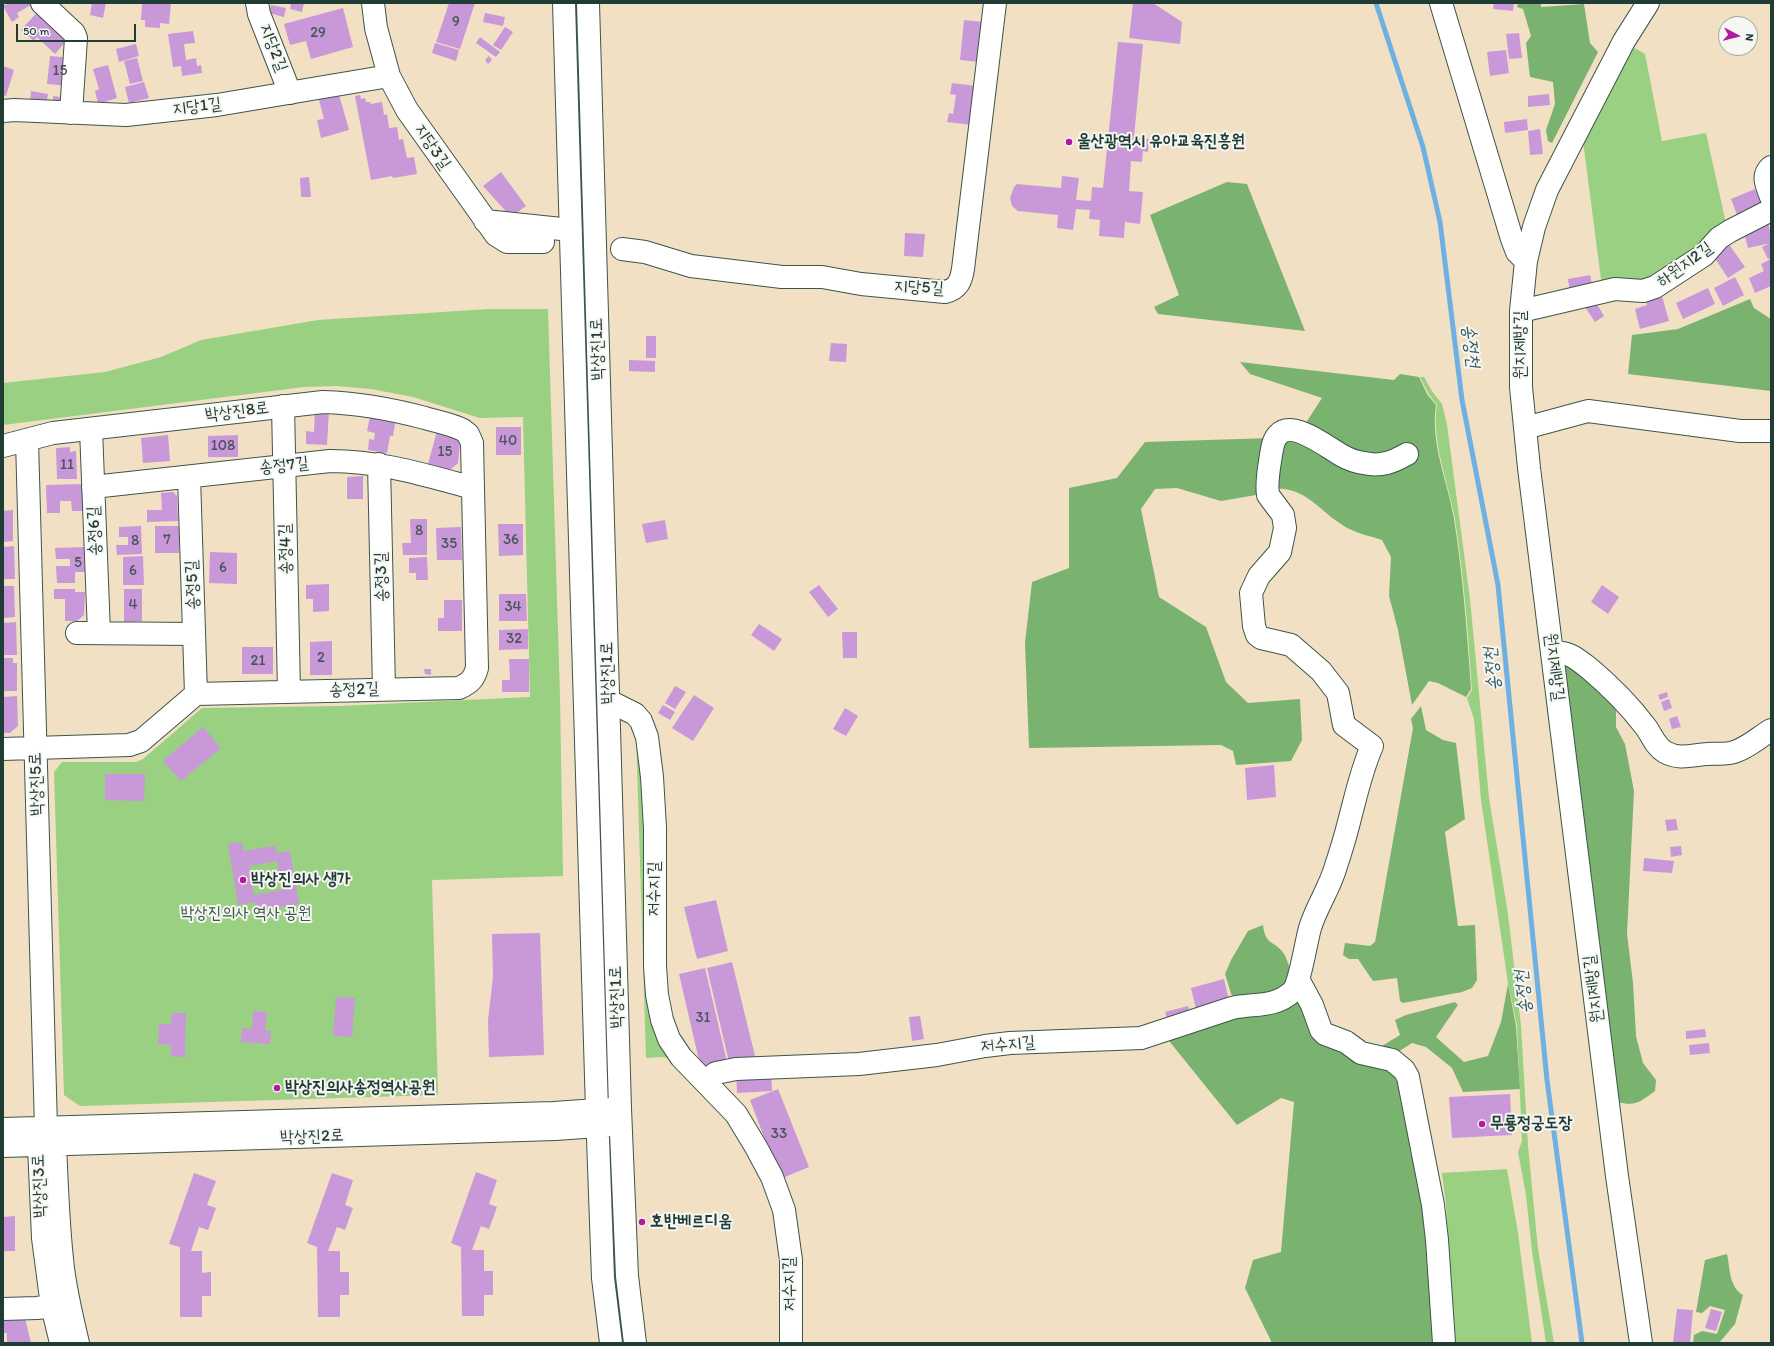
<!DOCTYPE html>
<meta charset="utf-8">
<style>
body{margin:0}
#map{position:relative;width:1774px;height:1346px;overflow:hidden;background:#f1e0c3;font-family:Itim,sans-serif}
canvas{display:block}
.frame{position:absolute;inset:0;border:4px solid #1f3d34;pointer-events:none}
.north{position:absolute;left:1718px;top:16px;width:40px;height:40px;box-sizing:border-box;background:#f6f6f2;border:1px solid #a0aca6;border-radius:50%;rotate:97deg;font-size:11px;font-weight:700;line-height:16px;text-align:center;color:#1f3d34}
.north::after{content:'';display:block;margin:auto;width:14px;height:18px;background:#b5179e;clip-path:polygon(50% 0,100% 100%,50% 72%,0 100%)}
.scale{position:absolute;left:16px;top:24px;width:120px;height:18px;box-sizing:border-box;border:2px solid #1f3d34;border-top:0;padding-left:5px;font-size:12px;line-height:14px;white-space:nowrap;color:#1f3d34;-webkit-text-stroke:3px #f6f6f2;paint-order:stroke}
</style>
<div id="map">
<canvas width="1774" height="1346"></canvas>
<div class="frame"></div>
<div class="north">N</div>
<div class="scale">50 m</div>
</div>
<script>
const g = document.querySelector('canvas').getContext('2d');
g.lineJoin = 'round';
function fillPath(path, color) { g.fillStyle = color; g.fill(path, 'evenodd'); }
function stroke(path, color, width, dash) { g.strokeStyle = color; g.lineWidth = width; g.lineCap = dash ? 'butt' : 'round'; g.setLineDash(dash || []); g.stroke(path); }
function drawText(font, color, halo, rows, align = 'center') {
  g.font = font + ' Itim,"Poor Story",sans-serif'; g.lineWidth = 4; g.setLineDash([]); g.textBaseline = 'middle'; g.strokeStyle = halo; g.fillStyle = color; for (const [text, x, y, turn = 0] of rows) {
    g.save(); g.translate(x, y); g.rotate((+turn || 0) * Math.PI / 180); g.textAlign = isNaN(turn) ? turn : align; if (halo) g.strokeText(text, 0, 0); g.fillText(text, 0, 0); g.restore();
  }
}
const green = new Path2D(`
 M1631,46L1645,54L1662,141L1706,133L1727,228L1655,284L1602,287L1583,141Z
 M489,309H548L560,696L563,876L432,880L438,1095L80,1106L64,1095L54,772L62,762H136L143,759L202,708L339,706L530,697L523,417L480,418L413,397L371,389L336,386L304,387L3,425V383L105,372L161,357L201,340L318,320Z
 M1420,377H1424L1432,391L1442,404L1447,425L1470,599L1489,798L1508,914L1521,1025L1528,1146L1538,1249L1554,1343H1546L1532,1251L1526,1195L1518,1152L1522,1141L1517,1026L1508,983L1481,800L1474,719L1467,698L1472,690C1468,633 1464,576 1455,519C1449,484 1431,442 1437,405L1428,393Z
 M636,732H638L672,1059L662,1057L646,1058Z
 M1507,1169L1518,1233L1532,1343H1454L1446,1205L1442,1173Z`);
const forest = new Path2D(`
 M1518,3H1541V7L1584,4L1590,43L1598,52L1552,143L1548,141L1546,130L1555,104L1553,82L1530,77L1526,43L1531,36L1523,9L1517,7Z
 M1227,182L1247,184L1305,331L1158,314L1154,307L1179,295L1150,215Z
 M1750,299L1754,308L1771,319V391L1628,374L1632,335L1678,329Z
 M1240,362L1394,380L1400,374L1419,377L1427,394L1436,405C1430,444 1448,482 1454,519C1463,576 1467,633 1471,689L1466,697L1438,683L1429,681L1412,705L1398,630L1389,596L1391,557L1382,540C1370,536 1355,533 1344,526C1317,510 1306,485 1269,489L1276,448L1302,429L1322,398L1250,374Z
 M1271,438L1262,494L1221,501L1177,488L1155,489L1141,509L1159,597L1206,627L1226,682L1248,703L1300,699L1302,740L1291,761L1236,765L1233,751L1221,745L1029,748L1025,643L1032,582L1069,568V488L1117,478L1145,442Z
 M1567,660L1616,707V727L1625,744L1634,791L1627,934L1633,983L1636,1036L1643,1063L1656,1080L1655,1091C1641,1101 1636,1107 1618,1102L1564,663Z
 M1421,706L1426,730L1443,740L1456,743L1465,819L1445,832L1458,926L1475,925L1477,980L1472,988L1462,992L1403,1003L1400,1001L1397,978L1373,981L1358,959H1349L1343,955L1345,943L1370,946L1375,942L1413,728L1411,719Z
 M1263,925C1265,946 1275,940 1284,954C1289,962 1292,977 1292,987L1234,1003L1225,974L1231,960L1248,931Z
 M1508,984L1516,1026L1520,1089L1463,1092L1452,1068L1426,1047L1412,1043L1395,1054L1383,1050L1382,1046L1400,1035L1395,1020L1406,1015L1455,1002L1458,1005L1436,1037L1464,1062L1488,1056L1501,1022Z
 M1299,992L1318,1031L1383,1065L1393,1073L1397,1082L1418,1177L1430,1244L1436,1343H1272L1245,1288L1253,1260L1281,1252L1294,1102L1281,1098L1237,1125L1165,1036Z
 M1727,1254C1730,1268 1729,1287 1743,1295L1735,1324L1719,1343H1693L1694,1335L1702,1331L1717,1334L1725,1310L1710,1306L1702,1313L1696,1312L1705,1260Z`);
const stream = new Path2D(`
 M1376,3L1423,147L1440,222L1462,400L1498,585L1547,1080L1582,1343`);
const building = new Path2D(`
 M9,3H30L31,5L17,13L19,17L12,22L3,6Z
 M92,3H106L103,18L90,15Z
 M142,3H171L169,24L160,23V28L145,27V20H141Z
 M291,3H304L302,12L290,9Z
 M449,3H475L460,49L436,42Z
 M1133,3H1153L1182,22L1180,44L1129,38Z
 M1494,3H1514L1513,11L1493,9Z
 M271,5L286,8L284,17L269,13Z
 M42,7L72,34L55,54L37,37L34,41L21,30Z
 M343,8L353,47L311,59L306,41L290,45L284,24Z
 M485,13L505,17L503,26L483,22Z
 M964,20L983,22L979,62L960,60Z
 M505,27L513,32L501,50L493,45Z
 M193,31L195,43L184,44L186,60L196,58L197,66L201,65L202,73L182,76L181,66L173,67L168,34Z
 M1519,33L1522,58L1509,59L1506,34Z
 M480,37L500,52L496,57L476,43Z
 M1118,42L1143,44L1134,137L1149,139L1148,152L1143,151L1142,162L1131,161L1129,191L1143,192L1140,224L1125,222L1124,238L1099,236L1100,220L1089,219L1090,210L1076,209L1073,230L1057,228L1058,215L1018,211L1012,206L1010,198L1014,187L1017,184L1061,188L1062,176L1079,178L1076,200L1091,201L1092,187L1103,188Z
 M435,43L459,50L456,61L432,53Z
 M136,44L139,56L119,62L116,49Z
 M1506,50L1509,73L1490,76L1487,52Z
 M50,56L72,58L69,86L47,84Z
 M489,56L492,60L488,64L485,60Z
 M137,58L143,81L130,84L124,61Z
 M108,65L117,98L98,104L95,91L99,89L93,69Z
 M3,66L14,70L6,96L3,95Z
 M144,82L149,98L129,103L125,87Z
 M952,83L976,86L971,125L947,122L949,113L953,114L956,95L950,94Z
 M31,91L48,94L46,105L30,103Z
 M338,91L349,130L321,138L317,120L324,119L318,96Z
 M1549,94L1550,105L1528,107V96Z
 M360,95L361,99L365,98L366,102H370L371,104L382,102L384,115L387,114L389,128L397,127L399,140L403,139L407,158L414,157L417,174L393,178L392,176L371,180L355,96Z
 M53,96L67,98L53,106Z
 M1527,119L1528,130L1505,133L1504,122Z
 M1540,129L1543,154L1530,155L1528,131Z
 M501,172L526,206L511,217L483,186Z
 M309,177L311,197H301L300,178Z
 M1755,189L1762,205L1737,215L1731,199Z
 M1767,218L1771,235V243L1748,248L1743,228Z
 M905,233L925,234L923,257L904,256Z
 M1728,243L1745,267L1728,278L1712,254Z
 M1770,243L1771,258L1768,259L1762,247Z
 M1771,259V286L1755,293L1749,278L1764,271L1761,264Z
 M1590,275L1593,289L1570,293L1568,279Z
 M1735,277L1744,295L1723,306L1714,288Z
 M1708,288L1715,304L1683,319L1676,303Z
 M1662,296L1669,321L1640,329L1635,309L1647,305L1646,301Z
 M1595,301L1604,316L1595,322L1585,307Z
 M646,336H656V358H646Z
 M831,343L847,344L846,362L829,361Z
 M629,360L655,361V372L629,371Z
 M315,410H329L327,445L306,444V431L314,432Z
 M371,412L396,417L393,436H390L387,453L368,450L369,439L374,440L375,433L367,431Z
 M496,427H521V455H496Z
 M437,431L455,436L460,442L458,463L450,470L428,464Z
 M168,435L170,461L143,463L141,438Z
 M238,435V457H208V436Z
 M70,447V452L76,451L77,479H57L56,448Z
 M363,476V499H347V477Z
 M82,484L83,511H72L71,501H60V513H47L46,485Z
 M173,492L177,496L178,521L147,522V510H162L161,493Z
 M13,510V541L3,542V511Z
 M410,519H427V555H403L402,543H411Z
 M665,520L668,539L646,543L642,524Z
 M498,524H523V555L499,556Z
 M141,526L142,554L117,555L116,545H128V537H119V527Z
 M155,526H179V553H155Z
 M461,527L462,560H437L436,528Z
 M14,546L15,579H3V547Z
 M84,547L85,572H75V583H57L56,566H70V559H56L55,548Z
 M210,552L237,553V584L209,583Z
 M143,556L144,585H123V557Z
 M427,557L428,580H416V573H409V558Z
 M329,584V611L313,612V599H306V585Z
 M819,585L838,609L828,617L809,592Z
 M1602,585L1619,597L1608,614L1591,602Z
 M3,586H14L15,617L3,618Z
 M54,589H75V592H85L84,615L77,621H65V599H54Z
 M124,589H142V621L124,622Z
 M499,594H526L527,621H499Z
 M444,600H462V631H438V618H444Z
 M16,622L17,655H3V623Z
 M759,624L782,639L774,651L751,635Z
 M528,629V649L499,650V630Z
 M842,632H857V658H843Z
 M332,641V675H310V642Z
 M242,647H273V674H242Z
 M3,658H13V663H17V691H4Z
 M509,659H529V692H502V680H510Z
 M424,669H431V675L425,674Z
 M675,686L686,692L675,709L665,703Z
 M1667,692L1668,697L1660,700L1658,695Z
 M694,695L714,708L693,741L672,728Z
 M17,696L18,726L10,733H3V697Z
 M1669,699L1672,708L1664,711L1661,702Z
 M663,705L675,712L670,720L658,713Z
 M845,708L858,716L846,736L833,729Z
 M1677,716L1681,727L1672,729L1669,719Z
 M203,727L221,748L181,781L163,761Z
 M1274,765L1276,797L1247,800L1245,768Z
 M105,774H145L144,801L105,800Z
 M1676,819L1678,830L1667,831L1665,820Z
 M242,842L243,851L275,846L276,853L290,851L299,904L256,911L255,902L238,905L228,844ZM277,861L282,890L254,895L249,866Z
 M1681,846L1682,855L1671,857L1670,847Z
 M1644,858L1674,861L1672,873L1643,871Z
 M716,900L728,951L697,959L684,907Z
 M540,933L544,1055L489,1057L488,1020L493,977L492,934Z
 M732,962L755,1056L729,1062L707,968Z
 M705,968L727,1062L701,1069L679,974Z
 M1224,979L1229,1001L1196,1009L1191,988Z
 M336,997L355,998L352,1037L333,1036Z
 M1188,1006L1190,1013L1168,1022L1165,1012Z
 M253,1011L267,1012L265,1031H271L270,1044L241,1042L242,1028L252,1029Z
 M172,1013H186L185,1057L171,1056V1045L158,1044L159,1024H171Z
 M920,1016L924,1039L912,1041L909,1017Z
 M1705,1029L1706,1037L1686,1039V1031Z
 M1709,1043L1710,1053L1690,1055L1689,1045Z
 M771,1070L772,1091L737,1093L736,1071Z
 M778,1089L809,1167L780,1179L750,1100Z
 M1510,1094L1512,1135L1452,1138L1449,1097Z
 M476,1172L497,1180L489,1204L497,1207L489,1229L481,1226L472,1250H484V1271H493V1295H484V1316H462L461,1247L451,1243Z
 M194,1173L216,1181L207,1205L216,1208L208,1230L199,1227L191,1251H202V1273L211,1272V1296H202V1317H180V1247L169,1244Z
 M332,1173L353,1180L345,1205L353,1208L345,1230L337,1227L328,1251H340V1272H349V1295H340V1317H318L317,1247L307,1243Z
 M15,1216V1251H3V1217Z
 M1677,1309L1693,1310L1690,1343H1673Z
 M1711,1309L1722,1312L1716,1331L1705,1328Z
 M3,1318H25L31,1343H7V1333H3Z`);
const minor = new Path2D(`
 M42,3L74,33L76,38L71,113
 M257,3L259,14L290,93
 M373,3L376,28L389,76L407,110L496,235L507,242H543
 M564,3L597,1110L603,1278L611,1343
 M588,3L620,1108L627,1276L635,1343
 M1441,3L1512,239L1517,252L1526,261
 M3,111L14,110L126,115L217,105L389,76
 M1771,167C1761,176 1767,186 1771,197
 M485,221L571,230
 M622,249L645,252L691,266L782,277H822L861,284L945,292C958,289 961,281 963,269L995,3
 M1521,311L1615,289L1643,291L1655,287L1704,255L1719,238L1730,231L1771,210
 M283,406L289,692
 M1525,428L1588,411L1740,431H1771
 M91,429L99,633
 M27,440L46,1128L39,1145L43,1238L52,1306L61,1343
 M3,446L53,433L323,402C358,403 391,409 425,418C438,422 451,424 463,430L468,434L472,443L477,668C474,679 470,683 459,688L196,694L141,741L129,745L3,749
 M379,464L384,689
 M189,477L196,694
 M93,487L330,461C381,461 425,475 473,488
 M77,633L194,634
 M1553,652C1570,652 1577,659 1590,669C1610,686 1629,705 1645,726C1652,735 1655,746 1665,752C1679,760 1693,755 1707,754C1716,753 1726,755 1734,752C1748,748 1759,737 1771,730
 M609,701L635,714L641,721L647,737L652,777L655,828V966L657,995L662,1020L669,1039L681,1057L736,1114L756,1147L772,1177L784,1210L791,1260V1343
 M1299,981L1312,1005L1321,1030L1325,1034L1346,1042L1361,1053L1392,1060L1404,1070L1408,1077L1433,1205L1437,1240L1444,1343
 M705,1081L716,1073L736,1069L859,1064L937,1055L985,1046L1010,1043L1141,1038L1232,1008C1254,1003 1274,1008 1292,992C1300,984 1306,942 1310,928C1316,908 1329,889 1335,869C1340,854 1345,838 1349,822C1356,796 1361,771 1372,746L1344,725L1338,693L1321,671L1291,645L1261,638L1257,635L1254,626L1251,593L1259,576L1280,552L1285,528L1283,515L1268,495C1266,482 1269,468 1271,455C1272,449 1273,440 1278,435C1292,419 1327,447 1341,455C1348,459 1356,462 1364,463C1381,467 1393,462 1407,454
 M3,1129L554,1113L611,1109
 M49,1133L55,1145C57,1186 58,1227 63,1268C66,1293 72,1318 78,1343
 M3,1146L555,1129L612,1125
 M3,1309L37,1308L66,1304
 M1641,1343L1617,1176L1529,468L1521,387V311L1526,261L1534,227L1547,190L1624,41L1648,3`);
const markers = [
 [1069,142,4,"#b5179e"],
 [243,880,4,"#b5179e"],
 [277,1088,4,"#b5179e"],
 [1482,1124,4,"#b5179e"],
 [642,1222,4,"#b5179e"]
];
const numberNames = [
 ["9",456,22],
 ["29",318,33],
 ["15",60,71],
 ["40",508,441],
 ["108",223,446],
 ["15",445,452],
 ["11",67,465],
 ["8",419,531],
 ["7",167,540],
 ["36",511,540],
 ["8",135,541],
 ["35",449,544],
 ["5",78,563],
 ["6",223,568],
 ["6",133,571],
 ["4",133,605],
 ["34",513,607],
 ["32",514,639],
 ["2",321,658],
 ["21",258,661],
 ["31",703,1018],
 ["33",779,1134]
];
const streetNames = [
 ["지당2길",273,48,69],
 ["지당1길",197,107,-7],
 ["지당3길",432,147,56],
 ["하원지2길",1685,265,-36],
 ["지당5길",919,288,3],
 ["원지제방길",1521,345,-90],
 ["박상진1로",598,349,-92],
 ["박상진8로",237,412,-7],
 ["송정7길",284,466,-6],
 ["송정6길",95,531,-92],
 ["송정4길",286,549,-91],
 ["송정3길",382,577,-91],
 ["송정5길",193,585,-92],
 ["원지제방길",1554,667,83],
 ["박상진1로",608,673,-91],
 ["송정2길",354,690,-2],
 ["박상진5로",37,784,-92],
 ["저수지길",655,889,-90],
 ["원지제방길",1594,989,-97],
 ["박상진1로",617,997,-92],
 ["저수지길",1008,1045,-5],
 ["박상진2로",312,1137,-2],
 ["박상진3로",40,1186,-92],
 ["저수지길",790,1284,-91]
];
const poiNames = [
 ["울산광역시 유아교육진흥원",1077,142],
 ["박상진의사 생가",251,880],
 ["박상진의사송정역사공원",285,1088],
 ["무룡정궁도장",1490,1124],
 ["호반베르디움",650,1222]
];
const parkNames = [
 ["박상진의사 역사 공원",246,914]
];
const waterNames = [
 ["송정천",1470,346,83],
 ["송정천",1493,669,-96],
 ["송정천",1524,992,-96]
];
fillPath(green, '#99d082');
fillPath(forest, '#7ab270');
stroke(stream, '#6eb0e2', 5);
fillPath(building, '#c998d9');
stroke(minor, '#3e5549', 24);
stroke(minor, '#fff', 22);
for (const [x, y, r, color] of markers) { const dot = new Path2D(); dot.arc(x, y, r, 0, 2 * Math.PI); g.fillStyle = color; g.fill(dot); stroke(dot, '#f6f6f2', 1.5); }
drawText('15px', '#4a545d', null, numberNames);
drawText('17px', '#1f3d34', '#f6f6f2', streetNames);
drawText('bold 17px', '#1f3d34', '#f6f6f2', poiNames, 'left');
drawText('17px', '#375a44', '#f6f6f2', parkNames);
drawText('italic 18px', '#335a60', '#f6f6f2', waterNames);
</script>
